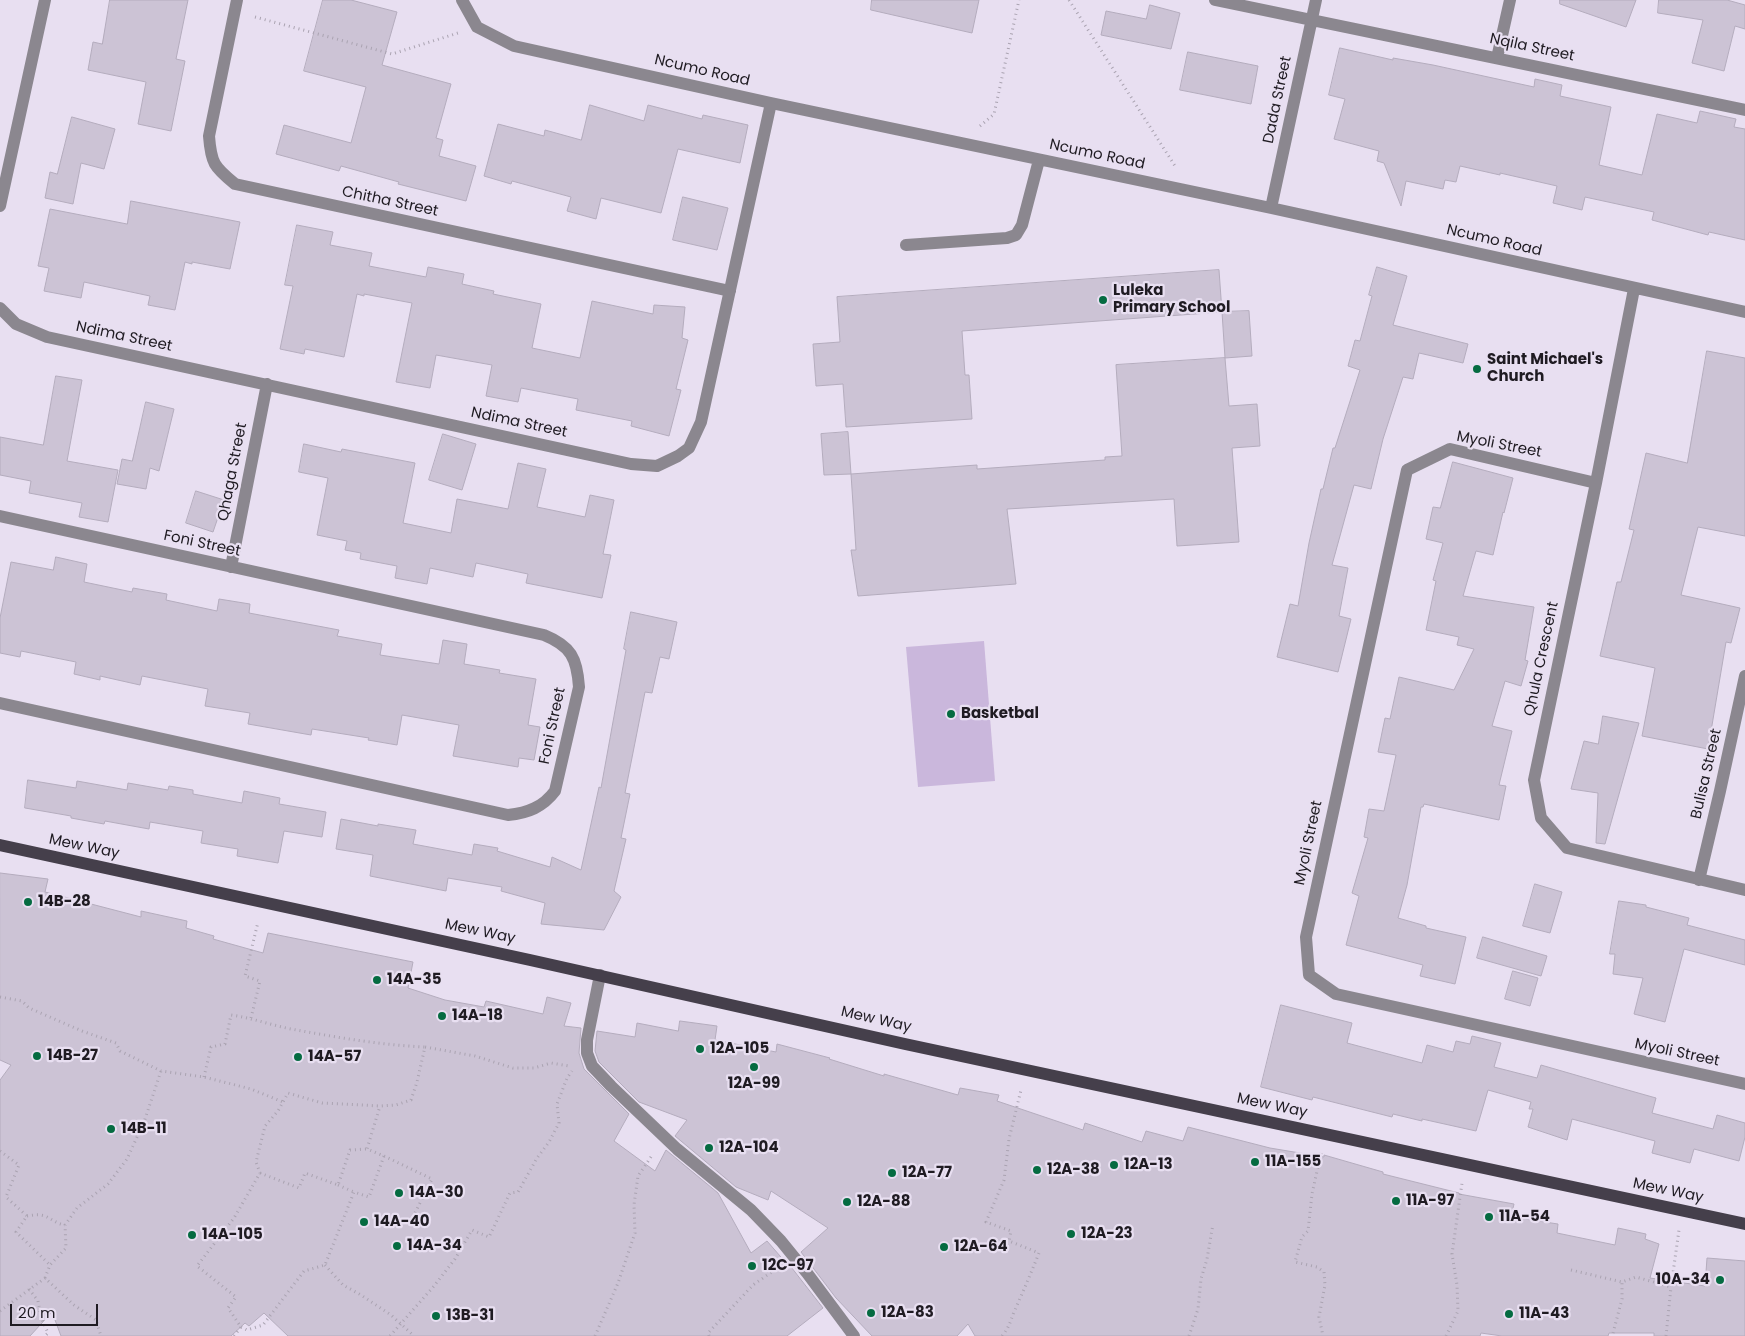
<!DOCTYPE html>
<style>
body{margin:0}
#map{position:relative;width:1745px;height:1336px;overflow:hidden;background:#e8dff1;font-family:Poppins,sans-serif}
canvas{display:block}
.scale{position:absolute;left:10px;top:1304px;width:88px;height:22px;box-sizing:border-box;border:2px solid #1f1b22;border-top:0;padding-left:6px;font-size:15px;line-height:18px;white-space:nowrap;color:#1f1b22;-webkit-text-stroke:4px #e8dff1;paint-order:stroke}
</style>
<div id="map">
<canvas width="1745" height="1336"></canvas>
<div class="scale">20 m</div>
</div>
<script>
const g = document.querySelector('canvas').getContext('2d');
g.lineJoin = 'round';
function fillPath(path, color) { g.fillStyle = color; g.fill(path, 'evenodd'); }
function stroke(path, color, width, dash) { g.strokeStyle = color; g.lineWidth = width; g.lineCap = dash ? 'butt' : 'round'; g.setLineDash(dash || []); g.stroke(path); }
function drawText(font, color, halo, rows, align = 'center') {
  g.font = font + ' Poppins,sans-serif'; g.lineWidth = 4.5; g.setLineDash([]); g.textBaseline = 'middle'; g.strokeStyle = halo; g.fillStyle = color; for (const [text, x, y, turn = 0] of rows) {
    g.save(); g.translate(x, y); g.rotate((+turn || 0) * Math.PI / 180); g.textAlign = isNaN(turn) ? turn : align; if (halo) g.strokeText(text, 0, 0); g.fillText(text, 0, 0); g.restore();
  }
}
const green = new Path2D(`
 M984,641L995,781L918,787L906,647Z`);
const building = new Path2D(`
 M110,0H188L176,59L185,61L171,131L138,124L146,82L88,70L93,42L102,44Z
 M323,0H351L397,12L382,65L451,84L436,138L443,140L439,156L476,166L466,201L398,184L399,182L341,166L339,171L276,154L284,125L351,143L366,87L304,71Z
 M872,0H979L972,33L871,10Z
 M1560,0H1636L1626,27L1560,4Z
 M1659,0H1727L1745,5V29L1735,26L1724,71L1692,63L1703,20L1658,13Z
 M1150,5L1180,13L1171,49L1101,35L1106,11L1146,19Z
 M1340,48L1393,60V58L1433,65L1534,87L1535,79L1562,85L1560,96L1611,107L1599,165L1642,175L1657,114L1697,123L1700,111L1736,119L1734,127L1745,129V240L1709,232L1708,235L1652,220L1654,212L1585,197L1582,210L1553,203L1557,186L1500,173V175L1460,166L1456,182L1445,180L1443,189L1406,181L1401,206L1384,163L1377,161L1379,151L1334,139L1345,99L1329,95Z
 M1188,52L1258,66L1251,104L1180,90Z
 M590,105L644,121L648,105L702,119L703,115L748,125L740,163L678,149L661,213L601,198L596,219L567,211L571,197L512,181L511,184L484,176L498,124L544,136L545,130L581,140Z
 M72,117L115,129L104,169L81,163L73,204L45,198L50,172L57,174Z
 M683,197L728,208L717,250L673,240Z
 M131,201L240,222L230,269L192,262V264L185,262L175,310L148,305L150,296L84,282L81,298L44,291L49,268L38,266L50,209L127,224Z
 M297,225L333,232L330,245L372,253L369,266L426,277L428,267L464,274L462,284L494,291L493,294L541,304L532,348L580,358L592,301L653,314L654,305L685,307L682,338L688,340L676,389L681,390L669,436L631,426L632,421L576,410L578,399L521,388L518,402L486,396L492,365L436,355L430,388L396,382L412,303L364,294V296L357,294L344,357L305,349L304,354L280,349L293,286L285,285Z
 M1377,267L1407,276L1393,325L1468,344L1463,363L1419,353L1413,379L1403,377L1383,439L1371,489L1354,485L1332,565L1348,568L1339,616L1351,619L1338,672L1277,657L1290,604L1298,606L1309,543L1321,489H1323L1333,448H1335L1360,370L1348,366L1355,340L1360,341L1372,296L1369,295Z
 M1219,270L1222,312L962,331L965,375H969L972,419L846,427L843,384L816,386L813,344L840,342L837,297Z
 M1249,311L1252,356L1225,358L1222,312Z
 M1707,351L1745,358V536L1698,527L1681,595L1740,608L1731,643L1726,642L1708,749L1642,736L1655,668L1600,656L1617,582H1621L1634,530L1629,529L1646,453L1687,463Z
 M1225,358L1229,406L1257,404L1260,446L1232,448L1239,542L1177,546L1174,499L1007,509L1016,584L858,596L851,550H856L851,474L977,465V469L1105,460V457L1122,456L1116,365Z
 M56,376L82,380L67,461L118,470L108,522L79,517L82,503L29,493L31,481L0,475V437L43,445Z
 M146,402L174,409L159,471L150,468L146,489L117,484L122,459L132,461Z
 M848,432L851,474L824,475L821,434Z
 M443,434L476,444L462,490L429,480Z
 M304,444L341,452L342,449L415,463L403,523L451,533L457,499L508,509L518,463L546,469L537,507L585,517L590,495L614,500L603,554L611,555L602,598L526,583L528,574L476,563L473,577L430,568L427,584L395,578L397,566L360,559L361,553L345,550L347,541L317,535L328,478L299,472Z
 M1453,462L1513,478L1504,513L1503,512L1493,555L1476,551L1463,596L1534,607L1525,660L1528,661L1521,686L1505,681L1492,726L1512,731L1499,785L1506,786L1499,820L1424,804L1423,807H1421L1407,885L1398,918L1426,926V928L1466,937L1455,984L1420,976L1423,965L1346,945L1359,896L1352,893L1368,838L1364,837L1369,809L1384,811L1396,755L1378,752L1385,718L1390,719L1399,677L1454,690L1474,649L1457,645L1459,637L1426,630L1436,581L1433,580L1443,543L1426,539L1433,507L1440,508Z
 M196,491L224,500L213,532L186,523Z
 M56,557L87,564L84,582L132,592L133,588L167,594L166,600L217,611L219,599L250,604L249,613L339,630L337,636L382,644L380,655L439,664L443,640L467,644L464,664L500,670L499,673L536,679L528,725L540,727L534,760L519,758L518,767L453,756L459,725L402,715L397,745L368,740L369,738L312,729L311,735L248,724L250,713L205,706L208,689L142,676L140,685L100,676V680L74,674L76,662L21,651L20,657L0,653V618L11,562L53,570Z
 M631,612L677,622L669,659L660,657L652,693L645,692L625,793L630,794L621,838L626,839L614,891L621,897L604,930L541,924L545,903L501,891L502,887L448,878L446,891L370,876L373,855L336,849L341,819L378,826V824L416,830L413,844L472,855L474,844L498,848L497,851L550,867L552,857L581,870L599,787L601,788L626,650L624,649Z
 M1603,716L1639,723L1605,844L1596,843L1598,793L1571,789L1584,741L1598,744Z
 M28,780L76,788L77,781L127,790L128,783L168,790L169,786L193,790V794L242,803L244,791L280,798L279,804L326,812L322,837L284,831L278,863L237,856L238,849L201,843L203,831L150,822L149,829L105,821L104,824L71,818V816L25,808Z
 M0,873L48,879L45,892L141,917V911L187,921L186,928L214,936L213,939L263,953L268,933L413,962L408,988L445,1000L484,1007L486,1001L543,1014L547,997L571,1003L564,1026L581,1028L579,1053L584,1069L629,1114L614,1141L655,1171L666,1150L718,1193L751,1253L767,1241L787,1264L788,1263L823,1308L787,1336H288L264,1313L249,1326L245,1323L231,1336H61L52,1312L30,1336H0V1080L11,1065L0,1060Z
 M1535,884L1562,892L1550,933L1523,926Z
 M1619,901L1646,905V907L1689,918L1687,925L1745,940V965L1684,949L1665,1022L1634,1014L1643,978L1613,974L1615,954H1610Z
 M1483,937L1547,956L1541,976L1477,958Z
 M1513,971L1538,978L1530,1006L1505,999Z
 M1281,1005L1352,1023L1347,1043L1422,1063L1427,1045L1453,1052L1456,1041L1470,1044L1472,1036L1501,1043L1494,1067L1537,1078L1541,1065L1617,1087L1656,1098L1652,1113L1713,1129L1717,1115L1745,1123V1137L1739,1161L1694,1149L1690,1163L1652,1153L1655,1141L1572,1119L1567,1140L1528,1127L1533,1109H1529L1531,1102L1488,1090L1476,1131L1422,1119V1121L1393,1114L1392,1117L1313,1097L1312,1100L1261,1087Z
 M680,1021L717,1026L715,1040L776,1052L777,1044L830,1058L829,1059L884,1076V1074L958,1095L960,1088L999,1095L997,1101L1083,1130L1085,1123L1142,1142L1146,1131L1183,1141L1188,1127L1270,1148L1324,1157V1155L1383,1172V1174L1459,1193V1194L1514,1204L1511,1217L1558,1224L1557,1233L1615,1245L1618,1228L1646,1234L1645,1239L1659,1244L1650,1278L1705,1286L1707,1258L1745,1261V1336H1654V1333H1609L1608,1336H1502L1481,1333L1480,1336H975L968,1324L957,1336H872L836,1298L801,1252L828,1228L771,1191L768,1200L736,1187L675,1136L687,1120L639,1102L599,1062L595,1051L597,1031L635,1037L637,1023L678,1031Z`);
const path = new Path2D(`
 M1069,0L1175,166
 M255,17L392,54L458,33
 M980,126L994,114L1019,0
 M0,997L22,1001L29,1008L82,1031L116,1043L120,1051L161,1071L204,1077L251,1089L283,1102
 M251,1018L260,981L245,976L258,922
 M204,1077L211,1047L225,1044L231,1015C252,1018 271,1025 291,1029C335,1037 380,1045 425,1047
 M0,1151L19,1165L6,1197L27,1216L16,1232L50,1265
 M1321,1153L1312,1194L1308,1231L1302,1237L1295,1262L1317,1267L1324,1272L1325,1285L1319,1317L1323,1336
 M384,1156L432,1179L415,1213
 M260,1173L299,1188L305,1173L338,1185L350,1150L367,1149
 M338,1185L354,1192
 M27,1216C33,1215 39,1214 45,1216C52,1219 57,1224 65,1225
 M325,1265L343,1285L361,1295L391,1315L414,1336
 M1571,1270L1622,1282L1636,1277L1671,1287
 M45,1278L50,1265L66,1248L65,1225L77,1208L108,1184L127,1159L144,1122L161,1071
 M29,1289L38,1301L41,1317L48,1333L45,1336
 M0,1311L45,1278L74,1305L96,1320L101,1336
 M241,1327L247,1330L263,1325L304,1271L325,1265L354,1192L369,1197L384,1156L367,1149L380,1106
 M1613,1333L1622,1299V1282
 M234,1336L241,1327L228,1308L236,1297L197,1266L234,1218L260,1173L256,1162L265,1126L278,1111L288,1093L322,1103L380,1106L396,1105L411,1100L417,1082L425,1047L475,1056L513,1068H534L551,1063L569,1066
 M390,1336L434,1286L455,1259L472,1230L489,1237L510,1193L518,1192L537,1158L549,1142L559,1123L557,1104L567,1078L572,1071
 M595,1336L618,1283L635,1233L634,1205L638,1176L653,1154
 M709,1336L708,1333L753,1285L776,1269
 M1002,1336C1010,1326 1010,1322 1014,1312C1023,1292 1031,1273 1039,1253L1009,1241L1011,1231L986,1222L1004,1180L1009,1139L1021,1090
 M1189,1336L1198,1309L1201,1279L1207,1259L1213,1224
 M1446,1336L1458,1311L1457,1285L1452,1254L1462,1183
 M1666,1336L1671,1287L1679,1230`);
const minor = new Path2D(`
 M237,0L209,136C211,163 214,167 235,184L730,291
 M462,0L477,27L514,46L771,103L1271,208L1745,312
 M1215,0L1745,110
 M1497,58L1510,0
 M0,206L45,0
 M1271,208L1316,0
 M906,245L1007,238L1016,235L1022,225L1039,160
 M1634,289L1596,483L1534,780L1541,818L1567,848L1745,890
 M0,308L16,324L47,337L631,464L657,466L678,456L689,448L701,422L771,103
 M1596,483L1450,449L1407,470L1306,937L1309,975L1336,994L1745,1084
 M0,516L544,635C571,646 577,658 579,687L555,791C543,807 528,813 508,815L0,703
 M231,567L267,384
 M1699,880L1720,791L1745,676
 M600,975L587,1040V1053L592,1066L611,1086L677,1149L751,1210L781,1241L807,1273L854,1336`);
const major = new Path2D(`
 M0,845L530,960L905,1044L1745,1224`);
const markers = [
 [1103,300,5,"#056b41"],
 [1477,369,5,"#056b41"],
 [951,714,5,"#056b41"],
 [28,902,5,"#056b41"],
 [377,980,5,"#056b41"],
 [442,1016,5,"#056b41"],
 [700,1049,5,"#056b41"],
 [37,1056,5,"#056b41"],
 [298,1057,5,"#056b41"],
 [754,1067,5,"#056b41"],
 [111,1129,5,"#056b41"],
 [709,1148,5,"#056b41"],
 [1255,1162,5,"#056b41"],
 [1114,1165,5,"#056b41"],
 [1037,1170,5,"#056b41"],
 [892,1173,5,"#056b41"],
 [399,1193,5,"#056b41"],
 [1396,1201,5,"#056b41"],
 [847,1202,5,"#056b41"],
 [1489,1217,5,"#056b41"],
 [364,1222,5,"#056b41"],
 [1071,1234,5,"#056b41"],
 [192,1235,5,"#056b41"],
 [397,1246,5,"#056b41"],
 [944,1247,5,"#056b41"],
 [752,1266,5,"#056b41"],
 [1720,1280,5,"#056b41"],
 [871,1313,5,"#056b41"],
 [1509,1314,5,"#056b41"],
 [436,1316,5,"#056b41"]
];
const streetNames = [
 ["Nqila Street",1532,48,12],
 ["Ncumo Road",702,71,13],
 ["Dada Street",1278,100,-78],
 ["Ncumo Road",1097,155,12],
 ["Chitha Street",390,202,12],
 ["Ncumo Road",1494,241,13],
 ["Ndima Street",124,337,12],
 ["Ndima Street",519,423,12],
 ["Myoli Street",1499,445,11],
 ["Qhaga Street",233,472,-79],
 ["Foni Street",202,544,12],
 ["Qhula Crescent",1542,659,-78],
 ["Foni Street",553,726,-78],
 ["Bulisa Street",1707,774,-77],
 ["Myoli Street",1309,843,-78],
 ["Mew Way",84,847,12],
 ["Mew Way",480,932,12],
 ["Mew Way",876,1020,13],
 ["Myoli Street",1677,1053,12],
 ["Mew Way",1272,1106,12],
 ["Mew Way",1668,1191,12]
];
const poiNames = [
 ["Luleka",1113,291],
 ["Primary School",1113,308],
 ["Saint Michael's",1487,360],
 ["Church",1487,377],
 ["Basketbal",961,714],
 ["14B-28",38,902],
 ["14A-35",387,980],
 ["14A-18",452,1016],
 ["12A-105",710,1049],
 ["14B-27",47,1056],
 ["14A-57",308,1057],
 ["12A-99",754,1084,"center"],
 ["14B-11",121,1129],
 ["12A-104",719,1148],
 ["11A-155",1265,1162],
 ["12A-13",1124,1165],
 ["12A-38",1047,1170],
 ["12A-77",902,1173],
 ["14A-30",409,1193],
 ["11A-97",1406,1201],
 ["12A-88",857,1202],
 ["11A-54",1499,1217],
 ["14A-40",374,1222],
 ["12A-23",1081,1234],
 ["14A-105",202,1235],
 ["14A-34",407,1246],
 ["12A-64",954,1247],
 ["12C-97",762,1266],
 ["10A-34",1710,1280,"right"],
 ["12A-83",881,1313],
 ["11A-43",1519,1314],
 ["13B-31",446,1316]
];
fillPath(green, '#cab7dc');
fillPath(building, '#ccc3d5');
stroke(building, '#b4acbd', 1);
stroke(path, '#aaa3b1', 3, [1, 4]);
stroke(minor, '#8b878f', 12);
stroke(major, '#453f4b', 12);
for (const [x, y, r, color] of markers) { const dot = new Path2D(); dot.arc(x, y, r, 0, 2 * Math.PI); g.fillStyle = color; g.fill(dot); stroke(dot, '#e8dff1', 2); }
drawText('15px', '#1f1b22', '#e8dff1', streetNames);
drawText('bold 15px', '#1f1b22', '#e8dff1', poiNames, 'left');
</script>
